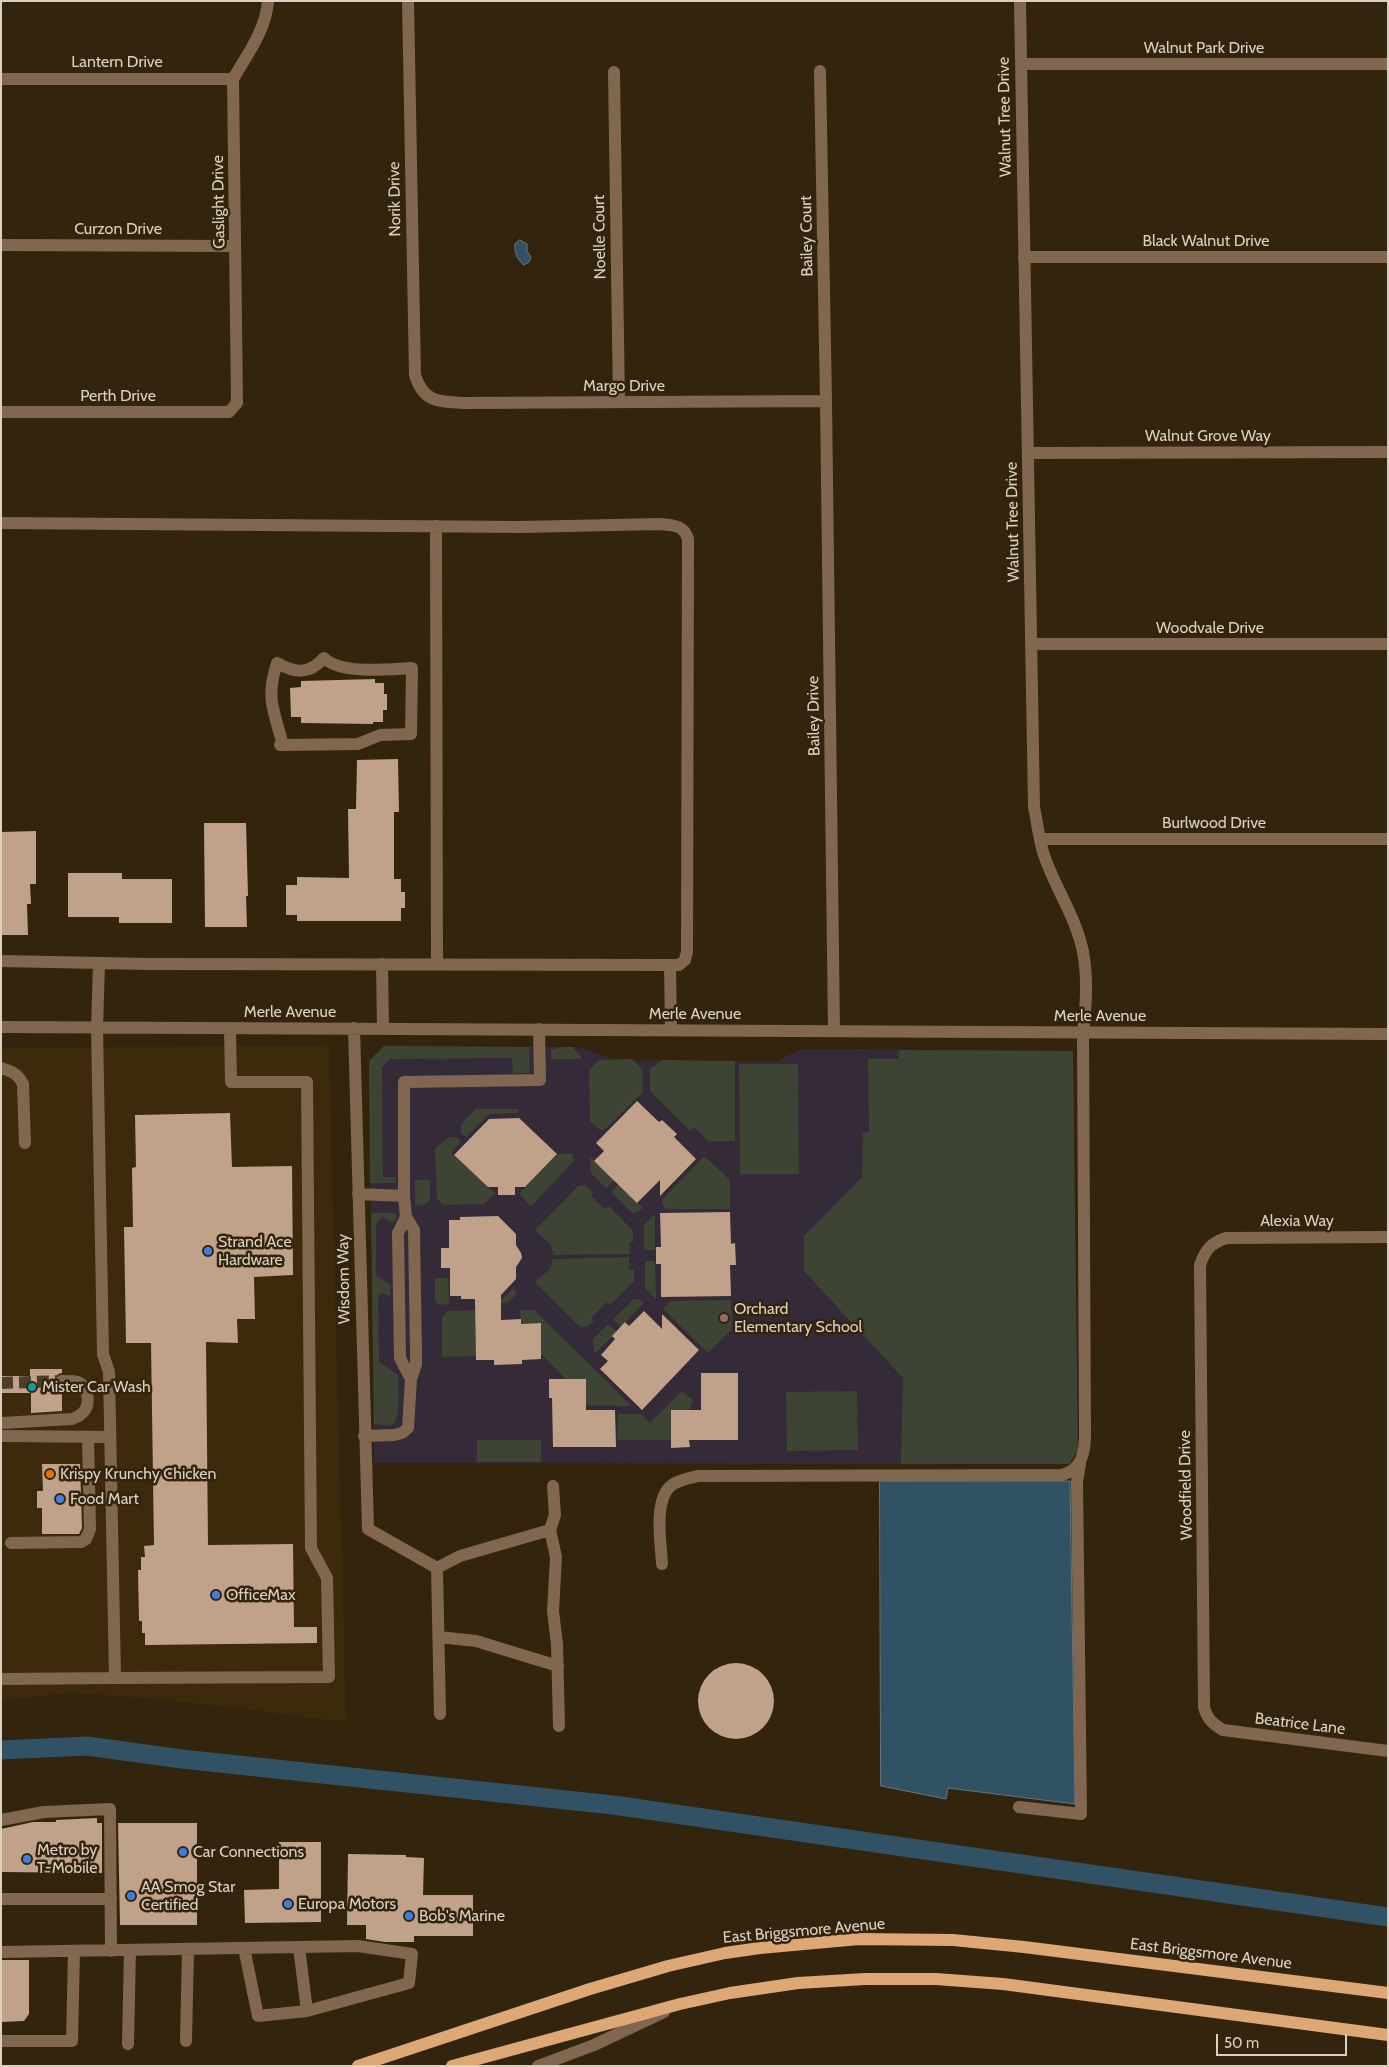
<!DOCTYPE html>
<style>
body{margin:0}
#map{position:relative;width:1389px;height:2067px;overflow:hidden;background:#33240d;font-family:Cabin,sans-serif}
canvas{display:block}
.frame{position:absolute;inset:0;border:2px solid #d9d0c2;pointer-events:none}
.scale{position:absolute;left:1216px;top:2034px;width:131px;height:22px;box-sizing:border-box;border:2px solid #d9d0c2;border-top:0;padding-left:6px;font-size:15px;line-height:18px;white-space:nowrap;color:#d9d0c2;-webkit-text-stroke:4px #33240d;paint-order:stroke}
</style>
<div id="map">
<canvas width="1389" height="2067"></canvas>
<div class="frame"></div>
<div class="scale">50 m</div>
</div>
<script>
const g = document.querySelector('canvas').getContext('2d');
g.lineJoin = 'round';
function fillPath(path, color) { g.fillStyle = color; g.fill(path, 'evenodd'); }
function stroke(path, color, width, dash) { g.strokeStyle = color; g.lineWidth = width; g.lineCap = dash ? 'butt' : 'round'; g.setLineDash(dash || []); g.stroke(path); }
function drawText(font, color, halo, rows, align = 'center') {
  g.font = font + ' Cabin,sans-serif'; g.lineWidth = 5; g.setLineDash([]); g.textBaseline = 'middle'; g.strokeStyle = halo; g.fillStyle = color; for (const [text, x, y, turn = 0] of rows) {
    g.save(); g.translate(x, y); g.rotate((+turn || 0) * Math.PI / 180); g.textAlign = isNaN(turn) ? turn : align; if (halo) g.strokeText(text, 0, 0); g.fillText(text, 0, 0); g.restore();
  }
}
const built = new Path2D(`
 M329,1045L346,1721L318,1719L237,1708L144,1698L70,1693L1,1701V1048Z`);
const education = new Path2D(`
 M384,1046L580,1047L614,1060L775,1062L801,1049L1073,1051L1074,1457L1069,1464L374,1463L369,1061Z`);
const green = new Path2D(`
 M384,1046L529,1047L530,1073H513L512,1058L390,1059L382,1067L383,1177H396V1183H370L369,1061Z
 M559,1047H572L581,1056V1059H551V1049H557Z
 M899,1050L1073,1051L1078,1450L1069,1464H901L903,1378L804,1271V1236L862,1177L863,1132H869L868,1059H899Z
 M632,1059L642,1069L643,1092L604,1130H600L590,1121L589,1070L599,1060Z
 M662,1060L735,1061V1141H708L694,1127L690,1131L650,1091V1069Z
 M739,1064H798L799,1174H740Z
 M476,1109H518V1113L489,1114L466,1137L461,1133V1125Z
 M449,1137H457L461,1142L451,1153L495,1193L484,1204L444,1205L437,1199L435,1149Z
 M557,1154H573V1162L531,1206L519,1194Z
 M704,1156L730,1180V1209H666L662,1204L663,1199Z
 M590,1157L615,1180L606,1188L591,1173Z
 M415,1180H430V1200L424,1205L415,1206Z
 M619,1184L643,1208L639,1211L633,1213L630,1211L611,1192Z
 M579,1185H585L593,1192L591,1196L605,1209L609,1206L633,1231V1242H629L630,1254L554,1255L550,1244L535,1230Z
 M371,1213H396V1219L393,1223L382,1217L376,1224V1276L390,1284V1296L381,1293L378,1299L379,1362L398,1375C398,1385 402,1422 391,1425C386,1426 379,1424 374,1424Z
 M655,1214V1250H644V1225Z
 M629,1257V1269L634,1270V1281L610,1305L607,1302L591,1318L594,1321L587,1327H580L535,1282L550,1269L553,1259Z
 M645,1261H655L656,1300L645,1288Z
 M435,1278H448L449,1304L439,1305L435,1301Z
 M512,1289L517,1293L508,1303L483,1304V1300H502Z
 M634,1299H639L644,1303L621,1327L613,1319Z
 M731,1300L732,1329L708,1353L663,1309L671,1301Z
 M493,1310V1325H475L476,1356L442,1357V1317L448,1311Z
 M520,1310H534L632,1406L568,1405L586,1379H566L541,1354V1323L521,1324Z
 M608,1324L617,1332L594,1354L593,1339Z
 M682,1391L693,1400L689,1410L671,1411V1440H617L618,1414H641L650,1423Z
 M857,1391L858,1450L787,1451L786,1392Z
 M477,1440H541V1462H477Z`);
const water = new Path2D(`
 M520,240L527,244V251L531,257L529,262L524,265C517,259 514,253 515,244Z
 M880,1481H1070L1075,1804L948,1788L946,1799L881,1786Z`);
const canal = new Path2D(`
 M1,1750L87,1746L182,1759L613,1805L1388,1917`);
const building = new Path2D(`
 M375,679V683H384V694H387V710H383V722H373V724L301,723V717H291L290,688L301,687V681Z
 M398,759L399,812H394V879H401V892H405V908H401V921H297V915H286V885H297V877L349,878L348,809H356L357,760Z
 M204,823H246L248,896H246L247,927H205Z
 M36,831V884H30L31,904H27L28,935H1V832Z
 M68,873H122V879H172V923H119V917H68Z
 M637,1101L659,1122L662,1120L677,1134L674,1137L696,1159L660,1196V1180L637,1203L594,1161L604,1151L596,1143Z
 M230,1113L232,1167L292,1166L293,1275L254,1277L255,1319H237L238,1343L206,1342L208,1545L293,1544L294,1627H317V1643L145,1645V1633H142V1621H139L138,1570H141V1557H145L144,1546L154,1545L151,1343H126L124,1227H133L132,1168L136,1167L135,1115Z
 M519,1118L557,1154L525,1187H515V1195H498V1187H488L454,1155L489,1119Z
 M730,1212L731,1244L735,1243L736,1265H730L731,1296L661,1297V1264H656V1247H661L660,1213Z
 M498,1216L516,1234V1245L521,1253L522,1258L516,1267V1279L501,1295V1320L521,1319V1324L541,1323V1359L522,1360V1364L494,1365V1360H476L475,1299H461V1296H450V1268H441V1248H449V1220H460V1217Z
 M644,1311L662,1329V1314L699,1350L642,1410L600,1369L608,1361L601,1355L615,1339L612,1336L625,1322L629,1326Z
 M30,1369H62V1373L58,1374L54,1381L55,1385L62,1389V1411L31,1413V1393H1V1376H30Z
 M701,1373H738V1440H689L690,1447L671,1448V1410H701Z
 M549,1379H586V1410H615L616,1447H553L552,1398H549Z
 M42,1464H80L82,1528L79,1534H42V1508H37V1491H43Z
 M698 1701a38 38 0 1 1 76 0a38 38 0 1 1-76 0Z
 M97,1818V1823H102V1873L1,1872V1829L33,1822H56V1820Z
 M118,1823H197V1925H120Z
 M279,1842H321V1922L245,1923L244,1890L279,1889Z
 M348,1854L406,1855V1857L424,1858L423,1895H473V1936H414V1942H385L366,1939V1925H347Z
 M1,1960H29V2014L24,2021L1,2022Z`);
const minorTunnel = new Path2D(`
 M1,1383L62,1381`);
const minor = new Path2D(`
 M408,1L415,375C423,402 439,402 464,403L826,401
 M1021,64H1388
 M820,71L826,401L834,1031
 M614,72L619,402
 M1,79H233
 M1,245L235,246
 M1024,257H1388
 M1,412H229L237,403L233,79C247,55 266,30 268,1
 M1028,453L1388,452
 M1,523L521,527L660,524C673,525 684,525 688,539L687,952L685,960L679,965L151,964L1,961
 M436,526L437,964
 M1031,644H1388
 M324,658C342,675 388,669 412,668L411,734L380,735L358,744L280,745L282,741C273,709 266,697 277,663C295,673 309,675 324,658Z
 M1040,839H1388
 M382,964L383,1028
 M670,966L671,1030
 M1,1027L1388,1034
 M354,1028L368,1529L437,1568L460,1556L550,1530L555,1515L553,1486
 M1,1068C12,1071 18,1074 23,1084L25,1143
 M358,1194L404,1196V1082L540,1080L539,1029
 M406,1217L398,1233L400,1358L411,1379
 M1388,1237L1226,1238C1211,1243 1205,1250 1200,1265L1204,1707C1207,1719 1213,1724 1223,1730L1388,1751
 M1,1423L72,1419C77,1417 82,1415 85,1410C90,1402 88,1386 78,1382C74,1381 67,1381 62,1381
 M1,1436L110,1437
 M364,1436L394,1435L402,1433L408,1428L411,1379L416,1364V1354L414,1230L406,1217L404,1196
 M550,1530L556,1557L553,1611L557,1644L559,1726
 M11,1543L81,1542L86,1539L90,1529L88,1437
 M662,1564C661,1543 653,1499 672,1485C679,1480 690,1478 698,1476L1062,1475C1082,1469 1085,1453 1085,1434L1083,1033C1086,1005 1088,979 1083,952C1076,916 1054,887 1043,852C1039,838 1037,822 1034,807L1020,1
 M437,1568L440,1714
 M439,1637L476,1641L558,1666
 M115,1678L329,1677L327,1578L311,1548L307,1082H231L230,1028
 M1,1679L115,1678L109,1372L103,1354L97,1027L99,963
 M1019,1807L1081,1814L1077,1482L1080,1464
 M1,1820L44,1812L110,1809L111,1951
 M1,1899H111
 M299,1947L307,2011
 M1,1952L358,1946L412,1954L409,1983L307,2011L258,2016L244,1948
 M1,2041H72L74,1951
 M186,2041L188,1949
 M128,2044L130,1950
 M538,2066L594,2045L664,2012`);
const major = new Path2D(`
 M358,2066L590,1989L668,1966L725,1953L760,1948L859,1939L953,1940L1024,1947L1388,1993
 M452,2066L680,2004L730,1993L798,1983L865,1979H936L1003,1984L1388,2035`);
const markers = [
 [208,1251,5,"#3f7fe0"],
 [724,1318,5,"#8d6e63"],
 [32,1387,5,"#0f9aa8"],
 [50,1474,5,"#e8710a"],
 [60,1499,5,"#3f7fe0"],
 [216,1595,5,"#3f7fe0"],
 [183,1852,5,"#3f7fe0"],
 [27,1859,5,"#3f7fe0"],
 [131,1896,5,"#3f7fe0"],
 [288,1904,5,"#3f7fe0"],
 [409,1916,5,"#3f7fe0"]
];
const streetNames = [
 ["Walnut Park Drive",1204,48],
 ["Lantern Drive",117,62],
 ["Walnut Tree Drive",1005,117,-91],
 ["Norik Drive",395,199,-91],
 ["Gaslight Drive",219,202,-91],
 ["Curzon Drive",118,229],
 ["Bailey Court",807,236,-91],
 ["Noelle Court",600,237,-91],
 ["Black Walnut Drive",1206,241],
 ["Margo Drive",624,386],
 ["Perth Drive",118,396],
 ["Walnut Grove Way",1208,436],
 ["Walnut Tree Drive",1013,522,-91],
 ["Woodvale Drive",1210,628],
 ["Bailey Drive",814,716,-91],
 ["Burlwood Drive",1214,823],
 ["Merle Avenue",290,1012],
 ["Merle Avenue",695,1014],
 ["Merle Avenue",1100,1016],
 ["Alexia Way",1297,1221],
 ["Wisdom Way",344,1279,-91],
 ["Woodfield Drive",1186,1485,-91],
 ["Beatrice Lane",1300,1724,7],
 ["East Briggsmore Avenue",804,1931,-5],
 ["East Briggsmore Avenue",1211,1954,7]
];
const poiNames = [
 ["Strand Ace",218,1242],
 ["Hardware",218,1260],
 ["Orchard",734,1309],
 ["Elementary School",734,1327],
 ["Mister Car Wash",42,1387],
 ["Krispy Krunchy Chicken",60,1474],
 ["Food Mart",70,1499],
 ["OfficeMax",226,1595],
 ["Metro by",37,1850],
 ["T-Mobile",37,1868],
 ["Car Connections",193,1852],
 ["AA Smog Star",141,1887],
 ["Certified",141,1905],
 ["Europa Motors",298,1904],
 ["Bob's Marine",419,1916]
];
fillPath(built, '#3d290b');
fillPath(education, '#352a38');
fillPath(green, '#3e4433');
fillPath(water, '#315264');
stroke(water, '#637880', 1);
stroke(canal, '#315264', 19);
fillPath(building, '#c0a28b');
stroke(minorTunnel, '#4c3e28', 12, [12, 6]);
stroke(minor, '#826750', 12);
stroke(major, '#dea776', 12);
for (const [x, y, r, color] of markers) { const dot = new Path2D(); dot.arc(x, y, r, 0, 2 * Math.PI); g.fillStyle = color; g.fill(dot); stroke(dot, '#33240d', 2); }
drawText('16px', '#d9d0c2', '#33240d', streetNames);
drawText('16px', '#d9d0c2', '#33240d', poiNames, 'left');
</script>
